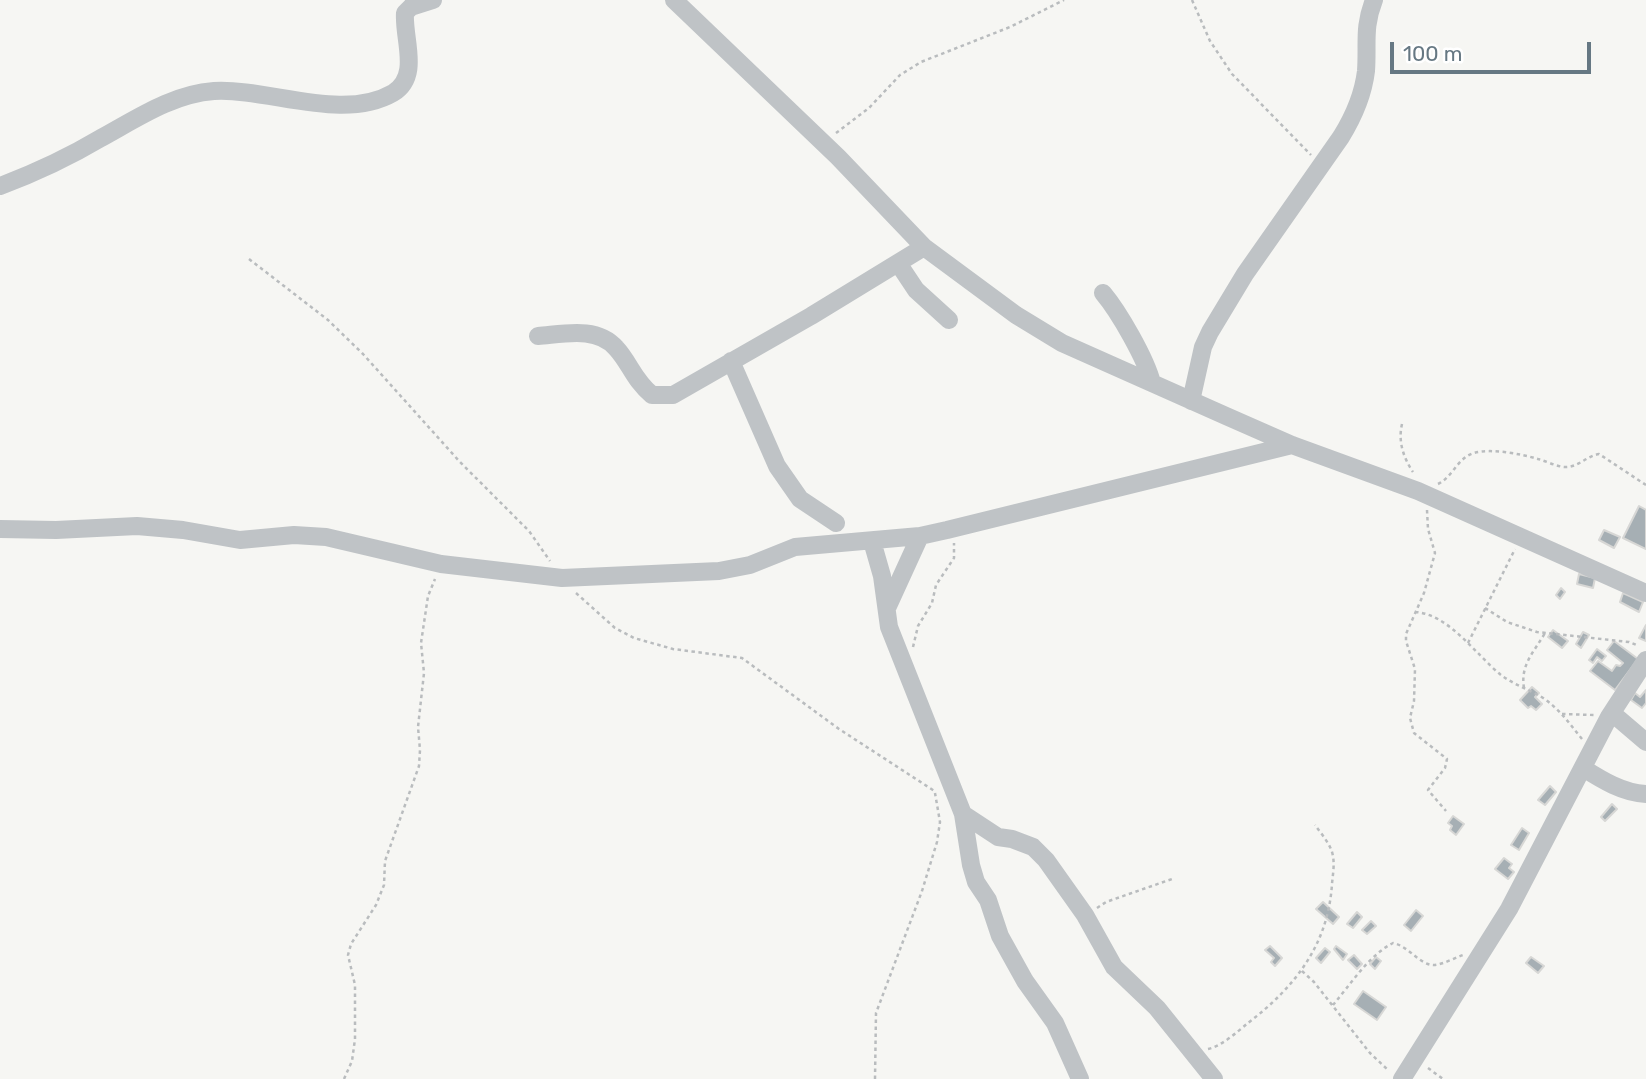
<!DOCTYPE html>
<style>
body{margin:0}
#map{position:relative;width:1646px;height:1079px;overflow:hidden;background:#f6f6f3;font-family:Rubik,sans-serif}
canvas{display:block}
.scale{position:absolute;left:1390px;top:42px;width:201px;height:32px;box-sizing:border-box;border:4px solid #667883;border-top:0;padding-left:9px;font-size:21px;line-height:24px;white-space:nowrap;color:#667883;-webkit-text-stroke:5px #fff;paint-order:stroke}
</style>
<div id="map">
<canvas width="1646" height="1079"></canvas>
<div class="scale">100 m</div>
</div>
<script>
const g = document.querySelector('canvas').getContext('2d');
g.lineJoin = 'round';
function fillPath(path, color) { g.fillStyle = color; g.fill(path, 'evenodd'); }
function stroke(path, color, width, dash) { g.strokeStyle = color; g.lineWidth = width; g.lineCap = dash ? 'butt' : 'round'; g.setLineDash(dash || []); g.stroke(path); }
const building = new Path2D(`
 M1639,506L1646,510V549L1623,538Z
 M1604,530L1620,537L1614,548L1599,540Z
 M1579,574L1595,578L1593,588L1577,584Z
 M1561,588L1565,592L1560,599L1556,595Z
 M1623,593L1643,602L1639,612L1620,602Z
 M1646,625V641L1639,638Z
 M1553,630L1568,641L1562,648L1548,637Z
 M1583,632L1589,635L1581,648L1576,644Z
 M1614,641L1638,659L1615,690L1590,671L1598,661L1612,671L1616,665L1620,666L1623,663L1607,650Z
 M1597,649L1606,656L1602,661L1597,657L1593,663L1589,660Z
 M1532,687L1539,693L1535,697L1542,704L1536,710L1531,706L1528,708L1520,700Z
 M1646,690V703L1642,708L1631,700L1635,693L1640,697Z
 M1550,786L1556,792L1545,805L1538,800Z
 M1612,804L1617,809L1605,821L1601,817Z
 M1453,816L1464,824L1456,835L1450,830L1452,826L1448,823Z
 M1522,828L1529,833L1519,850L1511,845Z
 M1504,858L1512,864L1509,868L1514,872L1508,879L1495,869Z
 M1323,902L1339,917L1333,924L1316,909Z
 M1416,910L1423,916L1411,931L1404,925Z
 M1357,912L1362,917L1353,928L1347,924Z
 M1371,921L1376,926L1367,934L1362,930Z
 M1270,946L1282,958L1275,966L1271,962L1274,958L1265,950Z
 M1336,946L1347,954L1343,960L1334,949Z
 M1325,948L1330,952L1321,963L1316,958Z
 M1354,955L1362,964L1357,969L1348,960Z
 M1376,957L1381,961L1375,969L1370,964Z
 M1531,957L1544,966L1538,973L1526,963Z
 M1363,991L1386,1007L1377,1020L1354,1004Z`);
const path = new Path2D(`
 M1192,0L1210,41L1232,74L1311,155
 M836,133L869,108L900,75L921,62L1010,27L1064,0
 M249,259L328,320L363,354L460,462L529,531L550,561
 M1402,424C1398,441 1403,457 1413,472
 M1438,484C1453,477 1457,458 1474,453C1491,448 1521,454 1538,459C1546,461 1555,466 1564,467C1578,468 1586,456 1599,454L1646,485
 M1427,510L1428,529L1435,553L1424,593L1406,634V641L1415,669L1414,701L1410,718L1414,733L1447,759L1445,768L1428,790L1446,811
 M576,593L615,628L634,638L673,649L742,658L839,729L936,792
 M1485,608L1507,622L1537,632L1629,642L1639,646
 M1415,612C1449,614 1476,655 1501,675C1513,684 1527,689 1540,696C1558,707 1569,723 1582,739
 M1468,643L1515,549
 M913,647L918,626L932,603L936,585L954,558V543
 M1524,688C1520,665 1534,652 1545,633
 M1562,714L1594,715
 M1097,908L1106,902L1172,879
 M1302,971L1314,982L1370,1053L1388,1070
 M1333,1005C1350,985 1369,955 1393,943C1409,946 1420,966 1435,965C1444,964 1454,958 1463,955
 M1208,1049C1222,1046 1237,1032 1248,1023C1295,987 1328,945 1332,884C1333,872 1336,859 1330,847C1326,839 1320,832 1315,825
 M1428,1068L1443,1079
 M344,1079L352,1061L355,1039V985L348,955L351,944L376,905L384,885L385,861L419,766L420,750L418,727L424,673L421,643L428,596L435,579
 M875,1079L876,1013L922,891L937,842L940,822L935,793`);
const minor = new Path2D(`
 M674,0L838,157L924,247L1016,315L1062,343L1226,416L1292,445L1418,491L1646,593
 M0,186C35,173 69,157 101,138C136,119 172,94 214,91C269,88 343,122 393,93C421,76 403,39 405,13L411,7L433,0
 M898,263L916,290L949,320
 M1103,293C1119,312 1146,359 1152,383
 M538,336C564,334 597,326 616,348C630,363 633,379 652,395H673L811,316L924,247
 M731,361L777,466L800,499L836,523
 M1191,401L1203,347L1210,332L1245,274L1341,137C1354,116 1363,96 1366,71C1368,43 1363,28 1374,0
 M0,529L56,530L137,526L183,530L240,540L294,535L326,537L441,564L562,578L719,571L750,565L795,547L920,536L947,530L1292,445
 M872,541L882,576L889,627L963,814L998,837L1012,839L1033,847L1046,860L1085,915L1114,967L1157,1008L1214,1079
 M888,606L920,536
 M1612,713L1646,742
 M1583,768C1602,780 1623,793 1646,794
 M963,814L971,865L976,882L988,900L1000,936L1025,981L1055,1023L1080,1079
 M1402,1079L1509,909L1609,717L1646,660`);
fillPath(building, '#a6afb4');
stroke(building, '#d7d7d5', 2);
stroke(path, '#b9bcbe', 2.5, [3.5, 3.5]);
stroke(minor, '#bfc3c6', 18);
</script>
